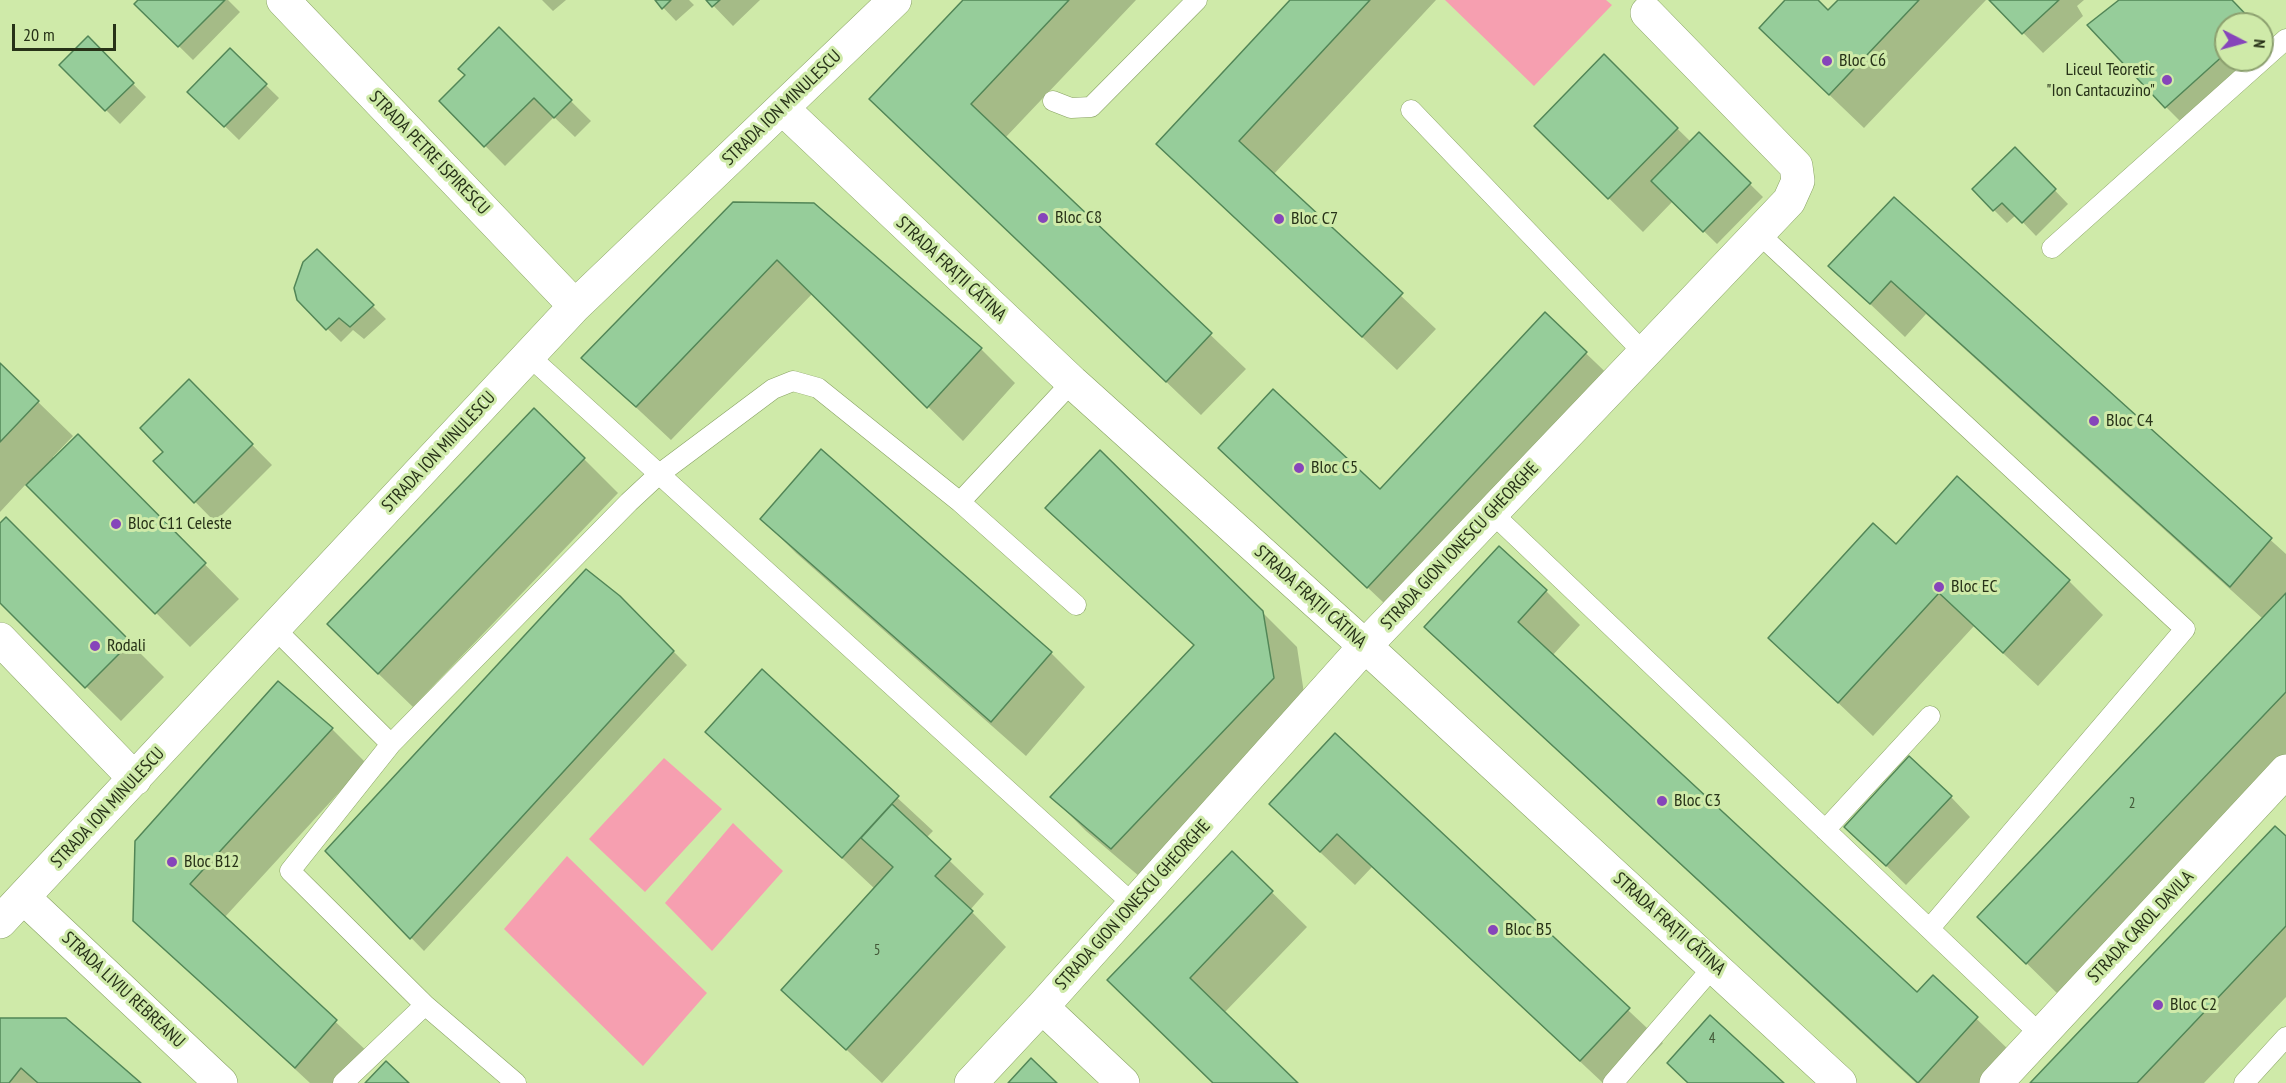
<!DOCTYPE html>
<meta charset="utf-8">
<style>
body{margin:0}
#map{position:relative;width:2286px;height:1083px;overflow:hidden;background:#cfeaa9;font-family:"PT Sans Narrow",sans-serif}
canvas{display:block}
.north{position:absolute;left:2214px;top:12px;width:60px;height:60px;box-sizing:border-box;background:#cfeaa9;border:2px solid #8ca06f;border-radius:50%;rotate:96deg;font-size:16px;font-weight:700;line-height:24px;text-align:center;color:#273218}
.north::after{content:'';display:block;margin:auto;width:21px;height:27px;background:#8645ba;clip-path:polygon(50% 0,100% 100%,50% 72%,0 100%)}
.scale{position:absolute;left:12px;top:24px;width:104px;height:27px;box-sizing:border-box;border:3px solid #273218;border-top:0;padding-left:8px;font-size:18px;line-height:21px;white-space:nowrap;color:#273218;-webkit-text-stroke:4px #cfeaa9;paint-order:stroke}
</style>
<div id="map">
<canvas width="2286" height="1083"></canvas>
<div class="north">N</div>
<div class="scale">20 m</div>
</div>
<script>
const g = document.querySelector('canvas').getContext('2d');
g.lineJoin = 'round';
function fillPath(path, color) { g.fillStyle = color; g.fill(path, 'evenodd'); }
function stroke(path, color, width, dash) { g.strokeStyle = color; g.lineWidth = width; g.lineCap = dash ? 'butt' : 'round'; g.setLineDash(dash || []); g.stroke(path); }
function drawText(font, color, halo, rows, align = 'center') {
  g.font = font + ' "PT Sans Narrow",sans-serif'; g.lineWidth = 6; g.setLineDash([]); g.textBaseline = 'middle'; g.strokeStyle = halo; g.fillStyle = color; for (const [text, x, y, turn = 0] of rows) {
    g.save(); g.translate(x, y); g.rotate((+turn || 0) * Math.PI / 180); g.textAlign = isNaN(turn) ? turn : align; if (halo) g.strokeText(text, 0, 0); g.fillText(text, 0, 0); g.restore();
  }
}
const green = new Path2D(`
 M1445,0H1606L1612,5L1534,86Z
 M664,758L722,809L645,892L589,839Z
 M733,823L783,871L712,951L665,903Z
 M567,856L707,993L643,1066L504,929Z`);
const shadow = new Path2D(`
 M140,0H228L240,12L193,60L136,4Z
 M542,0H566L553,11Z
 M656,0H689L694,5L676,21Z
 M708,0H760L733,26Z
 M965,0H1136L1005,138L1246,369L1201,415L905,133Z
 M1292,0H1436L1273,175L1436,329L1397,370L1158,144Z
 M1787,0H1815L1828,12L1840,0H1986L1864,128L1795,62Z
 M1991,0H2084L2077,6L2083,16L2043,53Z
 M2122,0H2230L2254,24H2226V60H2260L2186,127L2166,107Z
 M499,30L591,121L575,137L554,117L505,166L441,101L466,76Z
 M2262,33L2275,46L2262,58Z
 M88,38L146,97L120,124L61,65Z
 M230,50L279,98L239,140L190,92Z
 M1604,57L1691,142L1699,134L1763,197L1717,244L1673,201L1643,232L1536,126Z
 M2015,149L2068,204L2036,236L2016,215L2007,223L1994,210Z
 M1894,199L2286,554V762L2061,997L2014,951L2263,619L1926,314L1905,337L1830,266Z
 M734,203L981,349L1015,383L963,441L813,293L671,440L583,358Z
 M317,251L386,319L364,339L353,330L341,342L298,300Z
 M1545,314L1621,387L1403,621L1220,448L1380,491Z
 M0,365L73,436L53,457L55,459L78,436L239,599L190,647L27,483L0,512Z
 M189,381L272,465L215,522L155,461L165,452Z
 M821,451L1051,653L1085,687L1026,756L796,553L762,519Z
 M584,459L618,493L413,707L363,659Z
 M6,519L164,677L121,721L0,601V525Z
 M1082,542L1262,612L1297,647L1307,713L1146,882L1086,831L1052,797L1195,646Z
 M1896,546L2069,581L2103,615L2038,686L1974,626L1873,736L1770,638Z
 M1546,591L1580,625L1552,656L1917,994L1933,977L2011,1052L1983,1083H1916L1461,661Z
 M619,597L687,665L424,951L327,851Z
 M762,672L933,831L926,838L984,894L970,910L1006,947L882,1083L783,990L875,889L707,732Z
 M332,729L366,763L224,918L371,1055L346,1083H310L135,921Z
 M1335,735L1663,1043L1625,1083H1603L1372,867L1355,885L1305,838Z
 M1951,797L1970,817L1906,885L1866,846Z
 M2286,838V997L2204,1083H2032Z
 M1232,853L1307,927L1224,1013L1296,1083H1214L1144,1014Z
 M0,1020L139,1083H0Z`);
const building = new Path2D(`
 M138,0H225L178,47L134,4Z
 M655,0H671L662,9Z
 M706,0H720L712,7Z
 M963,0H1069L971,104L1212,333L1166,382L869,99Z
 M1290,0H1370L1239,141L1403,293L1362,337L1156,144Z
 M1785,0H1818L1828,10L1838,0H1919L1829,95L1759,28Z
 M1989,0H2059L2022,34Z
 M2119,0H2232L2255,24H2226V53L2165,108L2087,25Z
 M499,27L572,100L554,118L534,98L484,147L439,101L465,75L458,69Z
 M88,36L134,83L105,111L59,65Z
 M230,48L267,84L224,127L187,92Z
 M1604,54L1678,128L1608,199L1534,126Z
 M1699,132L1751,183L1703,232L1651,181Z
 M2015,147L2056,189L2022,223L2002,203L1993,211L1972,189Z
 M1894,197L2272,538L2230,587L1891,281L1870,304L1828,266Z
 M733,202L814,203L982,348L927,408L777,260L636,407L581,358Z
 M317,249L374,305L350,327L339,318L326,330L297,300L294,288L303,262Z
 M1545,312L1587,352L1367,588L1218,448L1273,389L1380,489Z
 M0,363L39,401L0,442Z
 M189,379L253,444L194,503L153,461L163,452L140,428Z
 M534,408L585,458L378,674L327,624Z
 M78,434L206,563L155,614L26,485Z
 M821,449L1052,652L991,722L760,519Z
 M1100,450L1263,611L1274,678L1111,849L1050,797L1194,645L1045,508Z
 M1957,476L2070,580L2003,653L1939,593L1838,703L1768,638L1873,523L1896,544Z
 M6,517L131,642L85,688L0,603V523Z
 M1499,546L1547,590L1518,622L1917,992L1933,975L1978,1017L1918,1083L1424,627Z
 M586,569L620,596L674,651L410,939L325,851Z
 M2286,593V692L2026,964L1977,917Z
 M762,669L899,796L842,858L705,732Z
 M278,681L333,728L190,884L337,1020L295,1068L133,921L135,841Z
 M1335,733L1630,1008L1580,1061L1337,834L1320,852L1269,804Z
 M1909,756L1952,796L1886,866L1844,827Z
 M892,804L951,859L935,876L973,911L846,1050L781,990L893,867L861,838Z
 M2275,826L2286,836V926L2137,1083H2030Z
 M1232,851L1273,891L1190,978L1298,1083H1213L1107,980Z
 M1710,1015L1784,1083H1688L1667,1063Z
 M0,1018H66L141,1083H38L21,1068L9,1083H0Z
 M1031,1058L1057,1083H1008Z
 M386,1061L409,1083H365Z`);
const service = new Path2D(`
 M1053,101L1071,108L1091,107L1197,0
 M1411,110L1643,352
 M1757,232L2185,629L1930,928
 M2052,248L2286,39
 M529,356L1133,904
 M960,502L1076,605
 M1492,513L2041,1035
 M275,629L391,744
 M1825,830L1930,716
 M343,1083L425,1005
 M516,1083L425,1005L290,871L391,744L629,502L658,475L773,389L793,381L818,388L960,502L1072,382
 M1613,1083L1714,966
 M2244,1083L2286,1037`);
const minor = new Path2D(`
 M283,0L575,306
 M782,108L1072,382L1365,646L1840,1083
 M0,639L135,779
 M24,898L221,1083
 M0,922L575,306L895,0
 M1042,1007L1123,1083
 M971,1083L1042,1007L1365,646L1789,201L1798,181L1796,166L1647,13
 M1996,1083L2286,771`);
const markers = [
 [1827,61,6,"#8645ba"],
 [2167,80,6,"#8645ba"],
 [1043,218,6,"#8645ba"],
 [1279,219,6,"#8645ba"],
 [2094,421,6,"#8645ba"],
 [1299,468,6,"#8645ba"],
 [116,524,6,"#8645ba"],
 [1939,587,6,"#8645ba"],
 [95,646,6,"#8645ba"],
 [1662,801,6,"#8645ba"],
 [172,862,6,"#8645ba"],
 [1493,930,6,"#8645ba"],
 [2158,1005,6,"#8645ba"]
];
const numberNames = [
 ["2",2132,804],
 ["5",877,951],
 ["4",1712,1039]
];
const poiNames = [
 ["Bloc C6",1839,61],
 ["Liceul Teoretic",2155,70,"right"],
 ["\"Ion Cantacuzino\"",2155,91,"right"],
 ["Bloc C8",1055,218],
 ["Bloc C7",1291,219],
 ["Bloc C4",2106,421],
 ["Bloc C5",1311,468],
 ["Bloc C11 Celeste",128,524],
 ["Bloc EC",1951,587],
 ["Rodali",107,646],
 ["Bloc C3",1674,801],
 ["Bloc B12",184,862],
 ["Bloc B5",1505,930],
 ["Bloc C2",2170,1005]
];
const streetNames = [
 ["STRADA ION MINULESCU",782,108,-44],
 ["STRADA PETRE ISPIRESCU",429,153,46],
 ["STRADA FRAȚII CĂTINA",951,269,43],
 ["STRADA ION MINULESCU",439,452,-47],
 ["STRADA GION IONESCU GHEORGHE",1460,546,-47],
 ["STRADA FRAȚII CĂTINA",1310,597,42],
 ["STRADA ION MINULESCU",108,808,-47],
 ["STRADA GION IONESCU GHEORGHE",1133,905,-48],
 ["STRADA FRAȚII CĂTINA",1669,924,42],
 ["STRADA CAROL DAVILA",2141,927,-47],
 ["STRADA LIVIU REBREANU",123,990,43]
];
fillPath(green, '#f69fb0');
fillPath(shadow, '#0003');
fillPath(building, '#96cd9a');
stroke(building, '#528657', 1.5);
stroke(service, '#88a263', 21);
stroke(minor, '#88a263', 34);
stroke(service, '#fff', 20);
stroke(minor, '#fff', 33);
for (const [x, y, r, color] of markers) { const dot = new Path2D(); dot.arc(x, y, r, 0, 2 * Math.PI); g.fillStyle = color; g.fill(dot); stroke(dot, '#cfeaa9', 2); }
drawText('15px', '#435938', null, numberNames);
drawText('18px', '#273218', '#cfeaa9', poiNames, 'left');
drawText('18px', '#273218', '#cfeaa9', streetNames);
</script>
